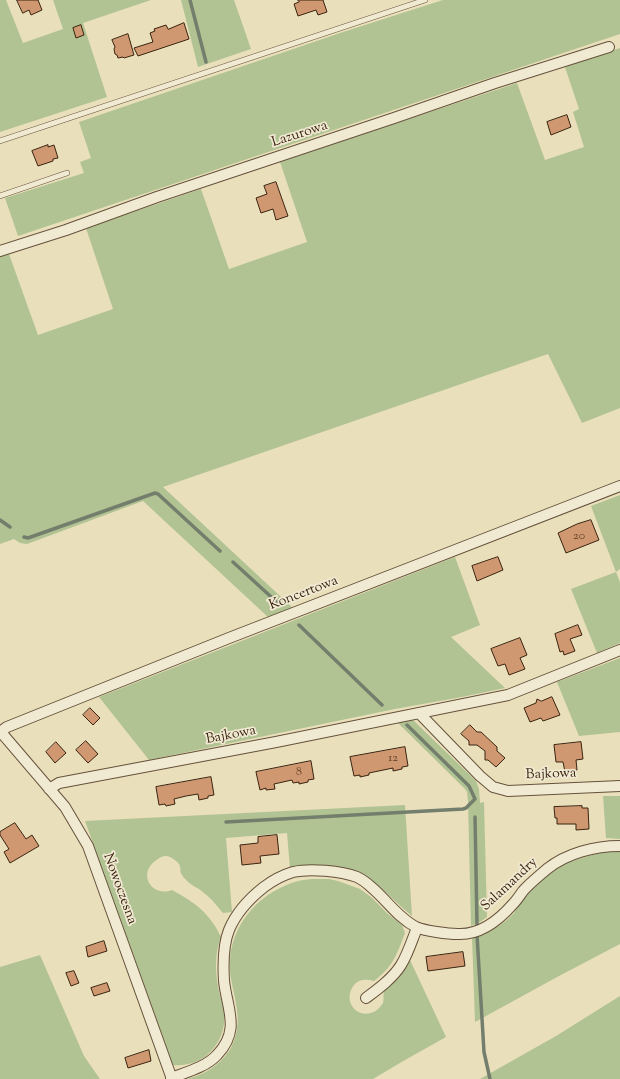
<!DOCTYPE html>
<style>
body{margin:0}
canvas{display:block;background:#e9dfbb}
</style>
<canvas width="620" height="1079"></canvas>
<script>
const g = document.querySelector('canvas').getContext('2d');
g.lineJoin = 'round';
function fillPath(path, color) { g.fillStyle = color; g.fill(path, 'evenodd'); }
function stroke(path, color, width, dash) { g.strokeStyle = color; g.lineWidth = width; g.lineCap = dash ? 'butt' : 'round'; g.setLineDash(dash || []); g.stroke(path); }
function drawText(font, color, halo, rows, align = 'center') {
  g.font = font + ' "Sorts Mill Goudy",serif'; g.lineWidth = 3.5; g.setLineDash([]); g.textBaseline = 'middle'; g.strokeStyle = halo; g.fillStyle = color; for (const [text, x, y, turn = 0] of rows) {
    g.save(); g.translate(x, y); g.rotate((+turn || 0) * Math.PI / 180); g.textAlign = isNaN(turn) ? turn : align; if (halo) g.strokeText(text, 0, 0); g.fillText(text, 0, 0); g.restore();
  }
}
const green = new Path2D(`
 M0,0H6L23,43L63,29L53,0H151L83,23L107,97L0,132Z
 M181,0H234L251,49L198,67Z
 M443,0H620V34L18,236L5,198L84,173L80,162L91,158L79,122L343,32Z
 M620,48V408L582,423L548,354L163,487L294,609L269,618L143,501L27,544L20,543L14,539L0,544V257L9,254L38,335L113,309L86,228L201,189L229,269L307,242L280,162L517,83L545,160L584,147L573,112L579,109L565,67Z
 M620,495V569L616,572L620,582V643L597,653L571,589L616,572L591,506Z
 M455,557L480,625L451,637L505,688L462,697L395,709L149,760L99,697Z
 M620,658V732L579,736L557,682Z
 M411,718L476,781L479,789L480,803L484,802L487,917L480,922L471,926L468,802L467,792L465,789L398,723Z
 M603,796H620V839L606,838Z
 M405,805L412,916C397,904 384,889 368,878C345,862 314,864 290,869L287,833L226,838L232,912L223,913C217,906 212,899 204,893C199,888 192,886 187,881C185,879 182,876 181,873C180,871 181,867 179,864C177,861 170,856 166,856C163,856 160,857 158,859C136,872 151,898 172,890C194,902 210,913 221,937C215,952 215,970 218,986C219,994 222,1002 224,1010C226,1027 221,1043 207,1055C197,1063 186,1066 173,1065L85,821Z
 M604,852H620V944L559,976L475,1022L472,938C487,932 503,926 514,913C516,910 517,906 520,903C526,894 538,880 547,874C564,862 584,857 604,852Z
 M313,879H329L338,881L360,889L371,897L388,914L402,925L405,933C397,954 393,967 374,981C366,979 359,979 354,985C341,1002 359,1022 377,1010C379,1008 381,1006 383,1003C384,999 383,994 384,990C395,981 403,972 410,960L446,1037L405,1060L373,1079H187C223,1070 244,1042 236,1004C234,989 228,974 230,959C233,921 262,891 298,881C303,880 308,879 313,879Z
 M40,955L84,1056L100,1079H0V967Z
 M620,996V1079H480L556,1036Z`);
const stream = new Path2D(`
 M190,0L206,62
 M0,520L10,527
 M24,537L28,538L155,493L158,494L220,551
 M233,562L280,605
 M299,625L382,705
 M475,817L477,925
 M226,822L463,809L466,808L475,799L469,786L407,725
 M477,935L484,1052L490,1079`);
const building = new Path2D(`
 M17,0H38L42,10L31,15L29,10L23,13Z
 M298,0H323L327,12L318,15L316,10L298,16L294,4L299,2Z
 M184,23L189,39L138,56L134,48L153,42L150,33L155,31L154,29L166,25L168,29Z
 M81,25L84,35L76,38L73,28Z
 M128,34L134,55L124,58L123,57L118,58L117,55L115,54L114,49L115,47L112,40Z
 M567,115L571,127L551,135L547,122Z
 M48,145V147L54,145L58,158L53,159V161L38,166L32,151Z
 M276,182L288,216L276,220L273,209L261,213L256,198L267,194L264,186Z
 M591,520L599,540L566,553L558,533L577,524Z
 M498,557L503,570L477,581L472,566Z
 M578,625L582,635L570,639L575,651L564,655L563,651L560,652L555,634Z
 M520,638L527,655L520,658L525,669L509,675L505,664L498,666L491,649Z
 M552,697L560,715L543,721L541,718L530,722L524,708L536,703L537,699L541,701Z
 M90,708L100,718L93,725L83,715Z
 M470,725L477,732H481L497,747V751L505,758L496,767L488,760H485V751L477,745H469V741L461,734Z
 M86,741L98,754L88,763L76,750Z
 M56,742L66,753L55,763L46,752Z
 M581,742L583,759L576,760L577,770L565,772L563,762H556L554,745Z
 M405,747L408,766L402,767V769L393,771V768L369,773V775L360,777V775L354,776L350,757Z
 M311,761L314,779L308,780V782L299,784V782L293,783L292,780L274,784L275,789L266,790V788L260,790L256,772Z
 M211,777L214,795L208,796V798L199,800L198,794L186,796L174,799L175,804L166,806L165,804L159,805L156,787Z
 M582,806V808H588L589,829L576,830V824H557V818H555L554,807Z
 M15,823L26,839L32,835L39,846L10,863L4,852L9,849L0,835V832Z
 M277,835L279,854L260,856L261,863L242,865L240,845L258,843V837Z
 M104,941L107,951L88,957L86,947Z
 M463,952L465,966L428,971L426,957Z
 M74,971L79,983L71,986L66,973Z
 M107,983L110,991L94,996L91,988Z
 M149,1050L151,1061L128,1068L125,1058Z`);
const service = new Path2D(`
 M0,141L425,0
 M0,196L67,173`);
const minor = new Path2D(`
 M0,251L66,230L157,197L394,118L495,83L609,47
 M419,713L480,776L493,787L508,791L620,786
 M0,731L65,807L88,846L172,1079
 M1,731L7,727L229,638L620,486
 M49,789L59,783L276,742L508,695L620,650
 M366,998C378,989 393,978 401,965C408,954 412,940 417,928
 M171,1078C187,1072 206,1067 217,1055C241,1030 227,1009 224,981C223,965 223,945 229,930C236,913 250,898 264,887C272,881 283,875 293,872C310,868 341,871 357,877C361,879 367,883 370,886C386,899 398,918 416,927C425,931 448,934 458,934C480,935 499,920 513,904C517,900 520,895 523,891C530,883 539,876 547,869C567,853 595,846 620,846`);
const numberNames = [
 ["20",579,537],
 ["12",393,759],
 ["8",299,773]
];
const streetNames = [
 ["Lazurowa",300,135,-18],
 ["Koncertowa",304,594,-21],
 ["Bajkowa",231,736,-11],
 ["Bajkowa",551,775,-2],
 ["Salamandry",510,885,-43],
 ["Nowoczesna",119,889,70]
];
fillPath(green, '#b2c393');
stroke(stream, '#737f6c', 3.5);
fillPath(building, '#cf9870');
stroke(building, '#3a2310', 1);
stroke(service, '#66523b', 6);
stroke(minor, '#66523b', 12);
stroke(service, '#f1ead3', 5);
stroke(minor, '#f1ead3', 10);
drawText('12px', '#5f4028', null, numberNames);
drawText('14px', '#3a2310', '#f1ead3', streetNames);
</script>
